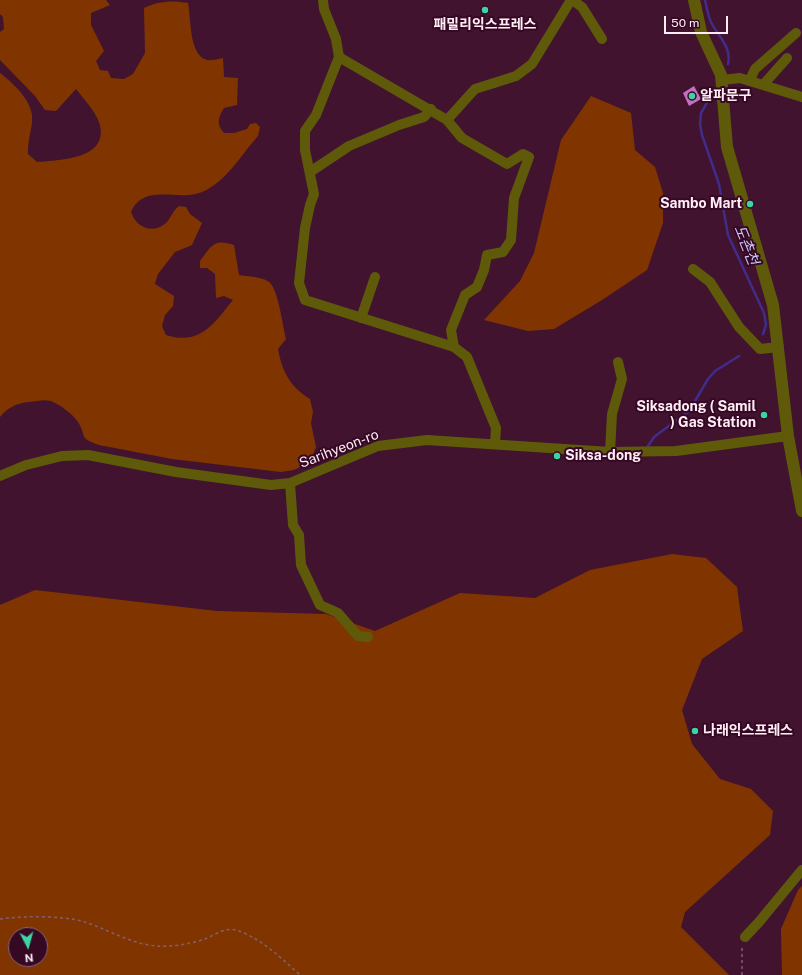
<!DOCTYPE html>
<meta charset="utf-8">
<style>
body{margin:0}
#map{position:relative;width:802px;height:975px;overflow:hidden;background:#41132e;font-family:"Public Sans",sans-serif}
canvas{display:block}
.north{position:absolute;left:8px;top:927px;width:40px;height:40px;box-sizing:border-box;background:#350824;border:1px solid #866378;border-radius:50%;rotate:174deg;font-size:11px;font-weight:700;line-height:16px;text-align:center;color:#ffecf5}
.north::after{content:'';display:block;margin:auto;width:14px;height:18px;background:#3cd4a3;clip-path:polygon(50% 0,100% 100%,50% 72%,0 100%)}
.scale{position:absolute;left:664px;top:16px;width:64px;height:18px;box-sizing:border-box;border:2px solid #ffecf5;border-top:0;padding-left:5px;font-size:12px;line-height:14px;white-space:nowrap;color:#ffecf5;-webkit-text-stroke:3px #350824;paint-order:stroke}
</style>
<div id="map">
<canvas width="802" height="975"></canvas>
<div class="north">N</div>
<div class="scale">50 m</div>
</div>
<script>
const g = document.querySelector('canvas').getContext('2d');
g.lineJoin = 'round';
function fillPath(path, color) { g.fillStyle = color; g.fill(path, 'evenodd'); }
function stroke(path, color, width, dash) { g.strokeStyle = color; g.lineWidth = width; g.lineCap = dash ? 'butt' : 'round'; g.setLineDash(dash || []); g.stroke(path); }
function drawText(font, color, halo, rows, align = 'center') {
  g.font = font + ' "Public Sans","Noto Sans KR",sans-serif'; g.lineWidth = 4; g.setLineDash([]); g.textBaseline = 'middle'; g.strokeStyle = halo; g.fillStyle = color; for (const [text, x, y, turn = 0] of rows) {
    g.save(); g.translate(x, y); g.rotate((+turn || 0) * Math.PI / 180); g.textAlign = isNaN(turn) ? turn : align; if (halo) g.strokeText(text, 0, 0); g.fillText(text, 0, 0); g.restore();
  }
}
const forest = new Path2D(`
 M0,0H106L110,5L91,13V25L104,51L96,61L100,70L108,71L111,78L124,79L133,74L145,53L144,8C157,1 174,0 188,3C191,18 189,56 207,60C212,61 218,59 223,58L224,77L238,78L237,105L224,108C218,118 216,124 224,133H234L247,129L250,124L256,123L260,127L258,136C241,155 226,182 202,192C179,202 144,182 131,212C136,227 152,235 166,223C171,218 173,210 179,206L186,207L190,214L202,223L192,245L175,252L158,274L155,284L174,296L173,306L165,315L162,326L166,335C201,346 214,323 233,300L224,296L216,298L215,274L207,268H200V261C211,246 214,238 234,245L239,275C249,277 261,276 269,282C278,288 283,327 286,339L278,349C282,371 290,387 310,399L313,412L311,423L316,447L312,457L304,465L294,470L281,472L172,459L99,445C78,438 87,436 78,422C73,414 59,404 51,401C44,399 36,401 29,402C17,403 7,408 0,417V73C15,85 35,103 32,123C30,136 28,140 28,154L37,162C61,160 111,159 99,122C95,111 83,98 76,89L56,111L45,110L35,96L0,60V32L4,29L3,17L0,14Z
 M591,96L631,113L635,150L655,167L663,193V223L647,270L602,300L554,329L528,331L484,320L520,281L534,253L561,140Z
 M672,554L706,558L737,587L743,631L702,659L682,710L692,744L720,779L751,789L773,811L770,835L685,912L681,927L729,975H0V605L35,590L217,611L326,614L375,631L460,593L535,598L590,570ZM16,935H40V959H16Z
 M802,886V975H782L781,929L798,890Z`);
const stream = new Path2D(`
 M705,0C707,8 708,17 712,24C719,37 732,48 728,64
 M712,94L701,113L700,124L702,135L719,184L728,235L764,313L766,325L763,334
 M648,446L654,437L689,411L708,379L715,371L739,356`);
const building = new Path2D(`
 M694,86L701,99L689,106L683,93Z`);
const path = new Path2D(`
 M0,919C24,916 61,915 85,922C109,930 131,944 157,946C172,947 190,944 205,939C215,935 225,927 236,930C261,938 281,958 300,975
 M742,975V945`);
const minor = new Path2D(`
 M323,0L324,9L336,39L339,57L316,115L305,131V150L314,194L310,205L305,228L299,283L305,300L454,347L467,357L496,428L495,444
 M572,0L582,7L602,39
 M339,57L447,120L475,89L516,76L532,64L571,0
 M722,80L740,78L802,97
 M750,80L755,69L796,33
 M763,85L787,58
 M447,120L462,138L507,164L523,154L529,157L514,198L511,240L503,252L487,255L484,270L477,287L465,295L451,330L454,347
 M310,172L349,146L399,125L424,117L431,109
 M693,269L710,282L739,327L760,349L779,347
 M361,318L375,277
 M610,452L612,414L622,379L618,362
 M0,476L26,465L62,456L88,455L176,472L271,485L290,483L378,446L427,440L610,452L676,451L788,436
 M290,483L293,525L299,535L301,565L320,605L338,613L358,636L368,637
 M745,937L759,922L802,870`);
const tertiary = new Path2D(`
 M694,0L701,32L721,75L727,147L773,305L788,436L802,511`);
const markers = [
 [485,10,4,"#3cd4a3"],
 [692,96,4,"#3cd4a3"],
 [750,204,4,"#3cd4a3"],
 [764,415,4,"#3cd4a3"],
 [557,456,4,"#3cd4a3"],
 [695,731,4,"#3cd4a3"]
];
const poiNames = [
 ["패밀리익스프레스",485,25,"center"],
 ["알파문구",700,96],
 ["Sambo Mart",742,204,"right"],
 ["Siksadong ( Samil",756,407,"right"],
 [") Gas Station",756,423,"right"],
 ["Siksa-dong",565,456],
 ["나래익스프레스",703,731]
];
const streetNames = [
 ["Sarihyeon-ro",339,449,-21]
];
const waterNames = [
 ["도촌천",746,245,68]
];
fillPath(forest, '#803500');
stroke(stream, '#402c8a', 2.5);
fillPath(building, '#c270c3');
stroke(path, '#835e73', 1.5, [3, 3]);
stroke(minor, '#5e5a0a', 10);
stroke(tertiary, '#5e5a0a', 12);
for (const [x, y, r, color] of markers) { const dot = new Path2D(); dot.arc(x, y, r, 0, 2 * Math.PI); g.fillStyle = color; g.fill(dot); stroke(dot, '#350824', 1.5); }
drawText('bold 14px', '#ffecf5', '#350824', poiNames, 'left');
drawText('14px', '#ffecf5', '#350824', streetNames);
drawText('italic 15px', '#cbc8fc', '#350824', waterNames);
</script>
